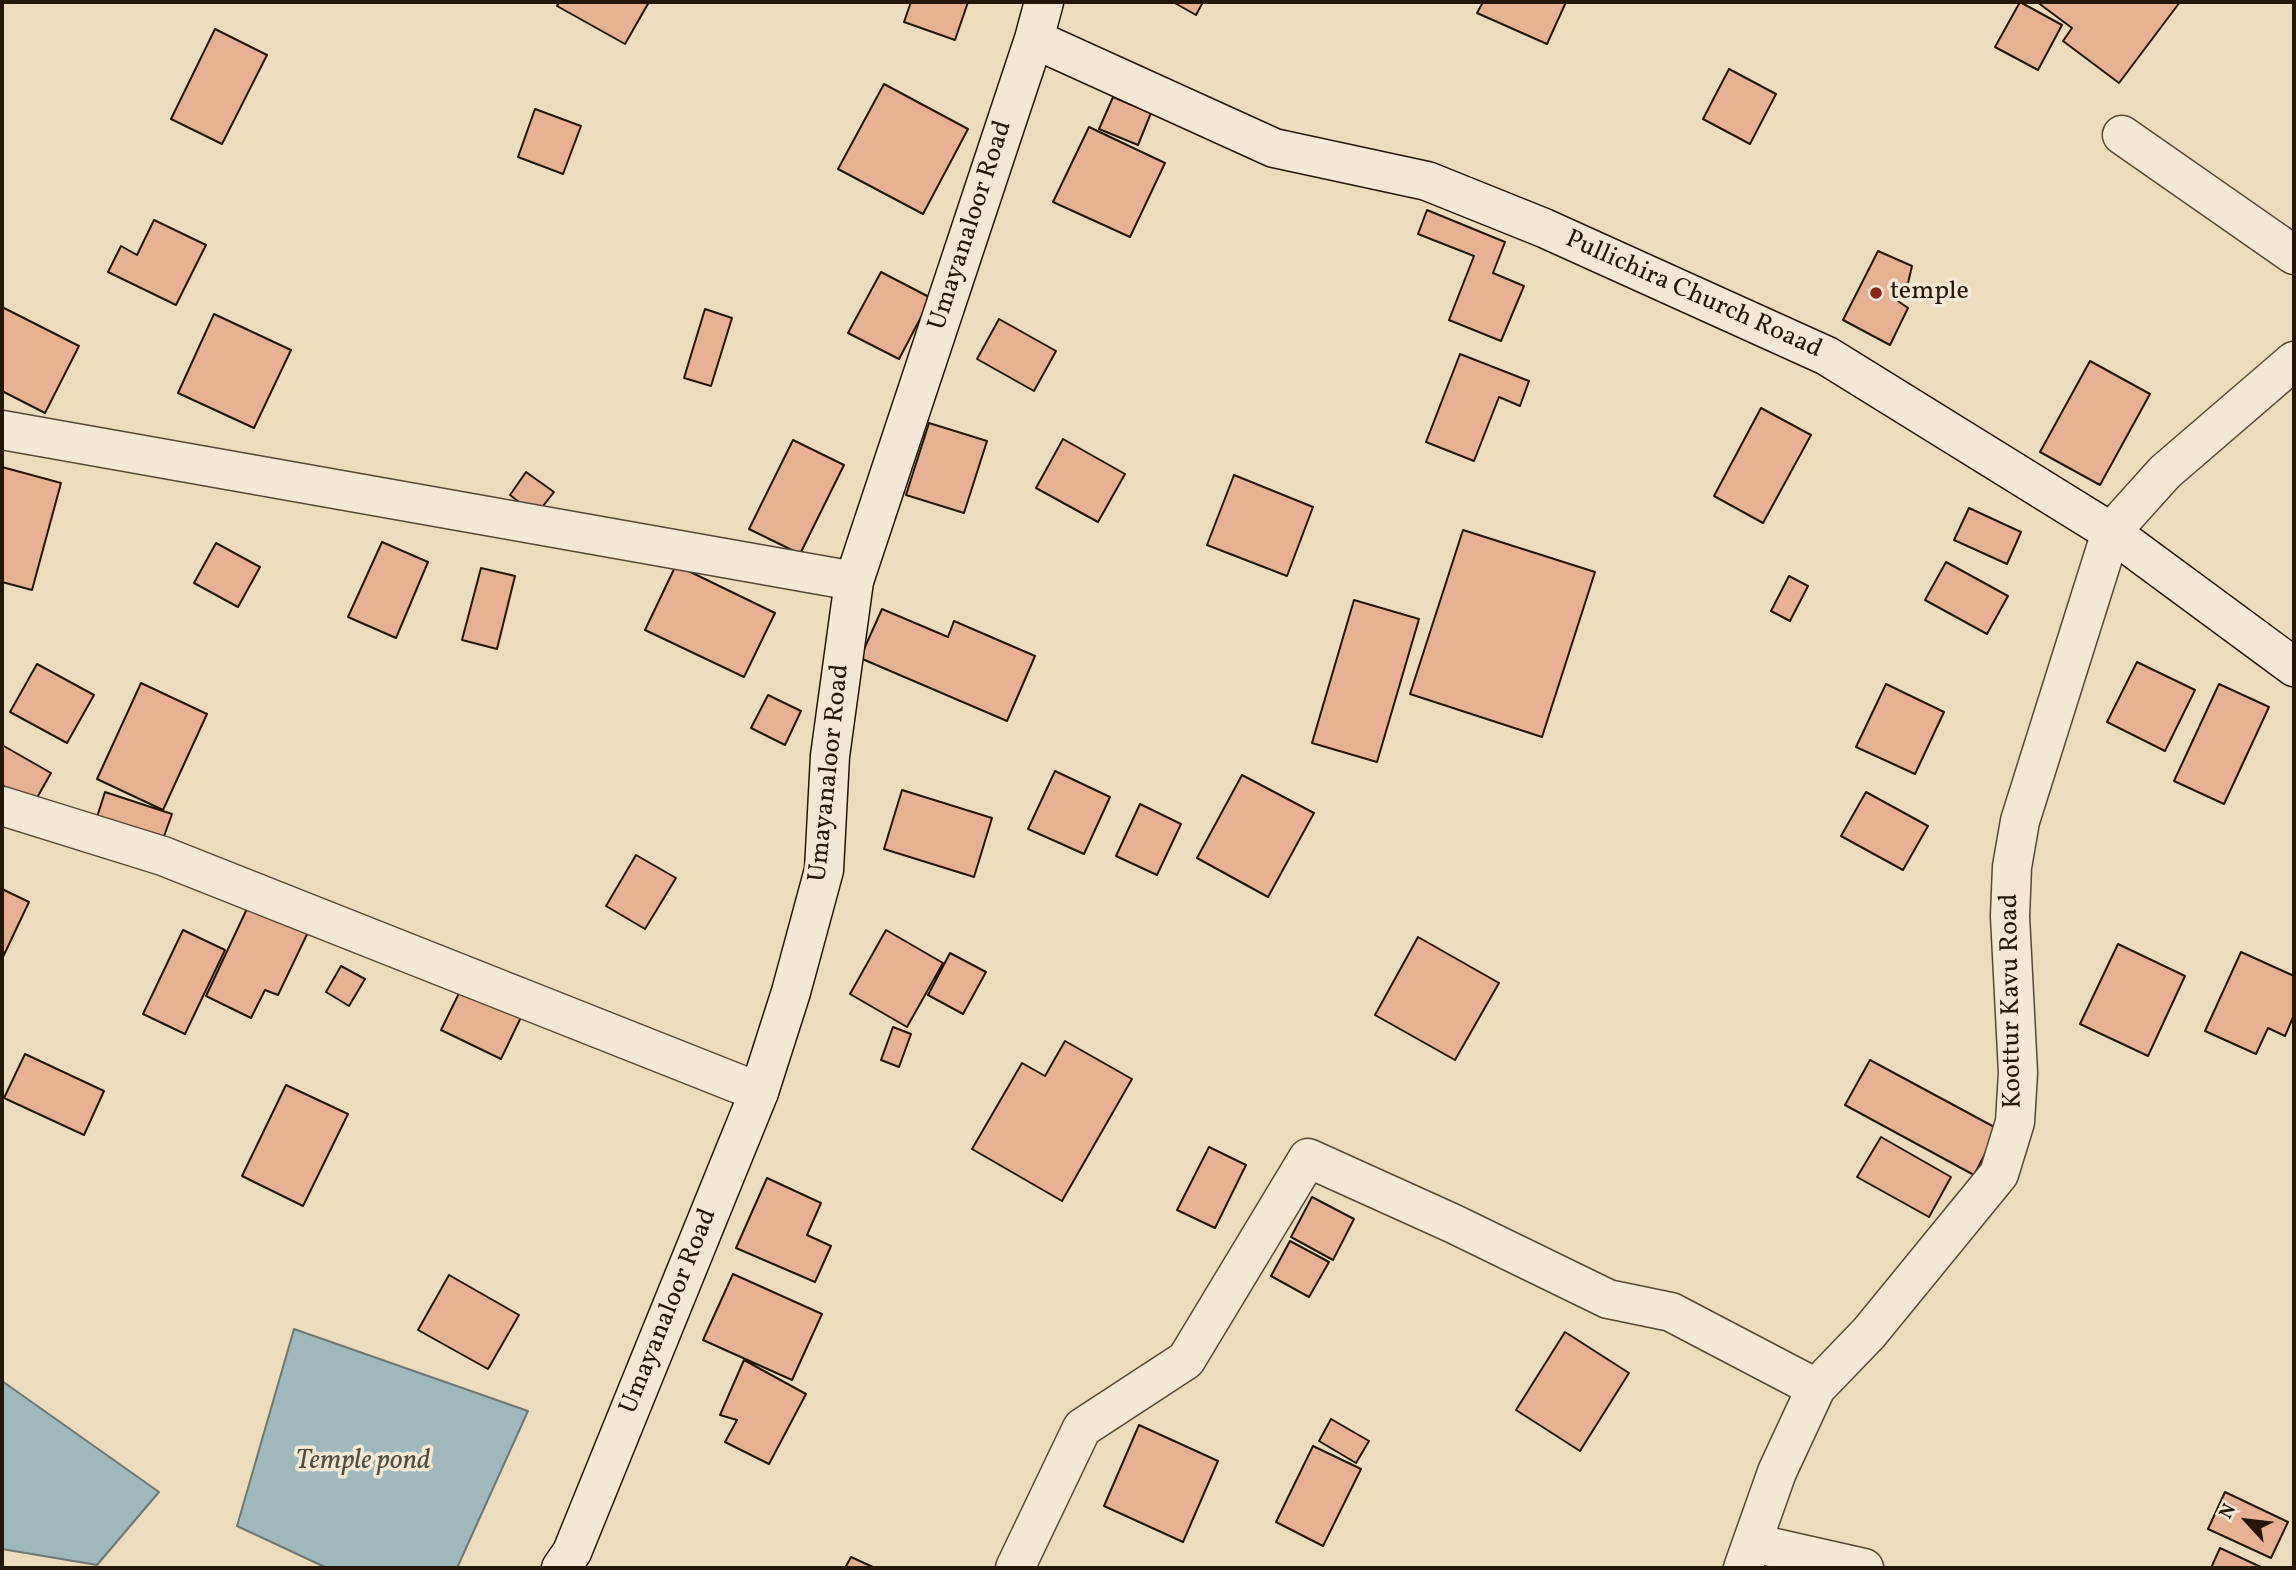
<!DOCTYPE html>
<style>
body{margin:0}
#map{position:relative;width:2296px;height:1570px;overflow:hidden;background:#ecdcbb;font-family:Vollkorn,serif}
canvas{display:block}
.frame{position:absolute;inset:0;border:4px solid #241607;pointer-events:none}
.north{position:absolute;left:2212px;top:1486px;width:70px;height:70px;-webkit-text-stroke:5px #f3e8d3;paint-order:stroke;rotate:297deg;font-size:19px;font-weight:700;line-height:28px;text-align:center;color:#241607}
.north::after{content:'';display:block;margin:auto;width:24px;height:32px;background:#241607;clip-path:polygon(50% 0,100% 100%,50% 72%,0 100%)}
</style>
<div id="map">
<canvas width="2296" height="1570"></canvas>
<div class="frame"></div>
<div class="north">N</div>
</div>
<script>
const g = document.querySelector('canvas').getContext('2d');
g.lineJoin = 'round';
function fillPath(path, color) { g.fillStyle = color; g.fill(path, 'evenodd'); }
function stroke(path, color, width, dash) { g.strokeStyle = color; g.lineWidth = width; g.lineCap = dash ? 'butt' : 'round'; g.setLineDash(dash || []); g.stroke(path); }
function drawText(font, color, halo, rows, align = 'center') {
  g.font = font + ' Vollkorn,serif'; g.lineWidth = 7; g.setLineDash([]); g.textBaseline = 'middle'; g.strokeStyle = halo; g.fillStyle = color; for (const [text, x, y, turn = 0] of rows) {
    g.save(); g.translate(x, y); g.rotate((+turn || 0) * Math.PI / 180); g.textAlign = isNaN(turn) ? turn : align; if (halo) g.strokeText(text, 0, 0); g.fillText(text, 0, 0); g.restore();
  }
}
const water = new Path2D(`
 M294,1329L528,1411L457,1568H327L237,1526Z
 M2,1381L159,1492L97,1565L2,1549Z`);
const building = new Path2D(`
 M559,2H649L625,44L557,6Z
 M911,2H968L955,40L904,22Z
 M1173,2H1203L1196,15Z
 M1483,2H1566L1547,44L1477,13Z
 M2020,2L2062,25L2038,70L1995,47Z
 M2037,2H2180L2119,83L2063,41L2072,28Z
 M215,29L267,55L222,144L171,119Z
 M1729,69L1776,94L1750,144L1703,119Z
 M884,84L968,129L923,214L838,169Z
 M1113,97L1151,113L1138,145L1099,129Z
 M535,109L581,126L563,174L518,157Z
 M1089,127L1165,163L1130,237L1053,202Z
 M1427,210L1505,242L1493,273L1524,286L1501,341L1449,320L1474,256L1418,234Z
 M154,220L206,245L176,305L108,272L121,246L137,255Z
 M1878,251L1912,266L1908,283L1894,286L1895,299L1908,308L1890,345L1843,320Z
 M881,272L931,298L899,359L848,333Z
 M2,307L79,346L45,413L2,391Z
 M705,309L732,318L711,386L684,378Z
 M214,314L291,350L254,428L178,393Z
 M999,319L1056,351L1034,391L977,359Z
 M1460,354L1529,381L1520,406L1499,397L1474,461L1426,442Z
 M2090,361L2150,394L2100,485L2040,452Z
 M1761,408L1811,435L1763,523L1714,496Z
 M929,423L987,441L964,513L906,495Z
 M1063,439L1125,474L1098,522L1036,488Z
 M793,440L844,465L800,554L749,529Z
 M2,467L61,483L32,590L2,582Z
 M526,472L554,492L536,515L510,495Z
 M1234,475L1313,507L1287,576L1207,545Z
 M1969,508L2021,532L2007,564L1954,540Z
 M1463,530L1595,572L1542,737L1410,694Z
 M382,542L428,562L396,638L348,617Z
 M216,543L260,567L238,607L194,583Z
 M1946,562L2008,596L1987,634L1925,600Z
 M676,565L775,613L744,677L645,630Z
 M481,568L515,576L497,649L462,640Z
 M1789,576L1808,586L1790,621L1771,611Z
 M1354,600L1419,619L1377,762L1312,743Z
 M882,609L948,637L954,621L1035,656L1007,721L860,658Z
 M2137,662L2195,690L2165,751L2107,722Z
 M37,664L94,695L67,743L10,712Z
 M141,683L207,714L163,810L97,779Z
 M1886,684L1944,712L1915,774L1856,747Z
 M2219,684L2269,707L2224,804L2174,781Z
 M768,695L801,711L785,745L751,728Z
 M2,745L51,773L34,803L2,785Z
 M1055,771L1110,797L1084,854L1028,829Z
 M1242,775L1314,813L1268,897L1197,858Z
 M902,790L992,818L974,877L884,849Z
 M105,792L172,814L163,839L97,817Z
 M1866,792L1928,826L1903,870L1841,836Z
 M1140,804L1181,824L1157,875L1116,856Z
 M636,855L676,878L645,929L606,906Z
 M2,889L29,902L2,959Z
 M252,898L311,926L278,995L265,990L251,1018L206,996Z
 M183,930L225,950L185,1034L143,1014Z
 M886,930L943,963L907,1027L850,994Z
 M1418,937L1499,983L1455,1060L1375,1015Z
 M2118,944L2185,976L2148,1056L2080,1024Z
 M2241,952L2294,976V1015L2285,1036L2268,1028L2256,1054L2205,1031Z
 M950,953L986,972L963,1014L928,995Z
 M341,966L365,979L349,1006L326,992Z
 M464,983L524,1011L501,1059L441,1030Z
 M893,1027L911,1034L899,1067L881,1060Z
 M1065,1041L1132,1079L1062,1201L972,1149L1022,1063L1045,1076Z
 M25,1054L104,1091L84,1135L4,1098Z
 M1870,1060L1998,1129L1974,1175L1845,1105Z
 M286,1085L348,1114L303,1206L242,1176Z
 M1881,1137L1951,1177L1929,1217L1857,1177Z
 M1209,1147L1246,1165L1215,1228L1177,1210Z
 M767,1178L821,1203L807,1235L831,1246L815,1282L736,1248Z
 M1312,1197L1354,1219L1333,1260L1291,1237Z
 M1290,1241L1329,1262L1309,1297L1271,1276Z
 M733,1274L822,1314L792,1380L703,1340Z
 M449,1275L519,1315L488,1369L418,1330Z
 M1565,1332L1629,1373L1580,1451L1516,1410Z
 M744,1360L806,1394L769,1464L725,1442L737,1420L720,1415Z
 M1331,1419L1369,1441L1356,1463L1319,1441Z
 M1139,1425L1218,1461L1183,1542L1104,1506Z
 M1313,1446L1361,1469L1323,1546L1276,1522Z
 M2225,1492L2288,1522L2271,1558L2208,1529Z
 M2220,1548L2263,1568H2211Z
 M851,1557L875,1568H845Z`);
const minor = new Path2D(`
 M2122,135L2294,255
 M2,430L854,581
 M2,806L163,856L759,1092
 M1753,1543L1864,1568
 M1015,1568L1082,1428L1186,1360L1308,1158L1454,1224L1608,1299L1671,1312L1816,1388
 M1743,1568L1777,1472L1816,1388L1869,1333L1999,1174L2015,1122L2018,1073L2010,916L2012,867L2020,821L2111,532L2165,472L2294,361`);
const secondary = new Path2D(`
 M1034,39L1274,148L1427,181L1544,228L1827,356L2111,532L2294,667
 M561,1568L572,1552L759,1092L791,992L824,870L830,756L854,581L1034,39L1044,2`);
const markers = [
 [1876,293,7,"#8f2418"]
];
const streetNames = [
 ["Umayanaloor Road",972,226,-72],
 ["Pullichira Church Roaad",1693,296,24],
 ["Umayanaloor Road",831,773,-84],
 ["Koottur Kavu Road",2013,1001,-91],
 ["Umayanaloor Road",670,1312,-68]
];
const poiNames = [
 ["temple",1890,293]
];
const waterNames = [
 ["Temple pond",363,1463]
];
fillPath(water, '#9fb8bc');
stroke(water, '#6e7774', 2);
fillPath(building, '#e6b191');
stroke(building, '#241607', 2);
stroke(minor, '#564834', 41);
stroke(secondary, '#241607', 41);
stroke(minor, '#f3e8d3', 38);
stroke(secondary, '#f3e8d3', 38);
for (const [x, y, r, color] of markers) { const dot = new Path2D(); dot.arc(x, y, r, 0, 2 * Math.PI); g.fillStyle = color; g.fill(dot); stroke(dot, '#f3e8d3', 2.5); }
drawText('26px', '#241607', '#f3e8d3', streetNames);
drawText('26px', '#241607', '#f3e8d3', poiNames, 'left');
drawText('italic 28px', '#4f4f46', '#f3e8d3', waterNames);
</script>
